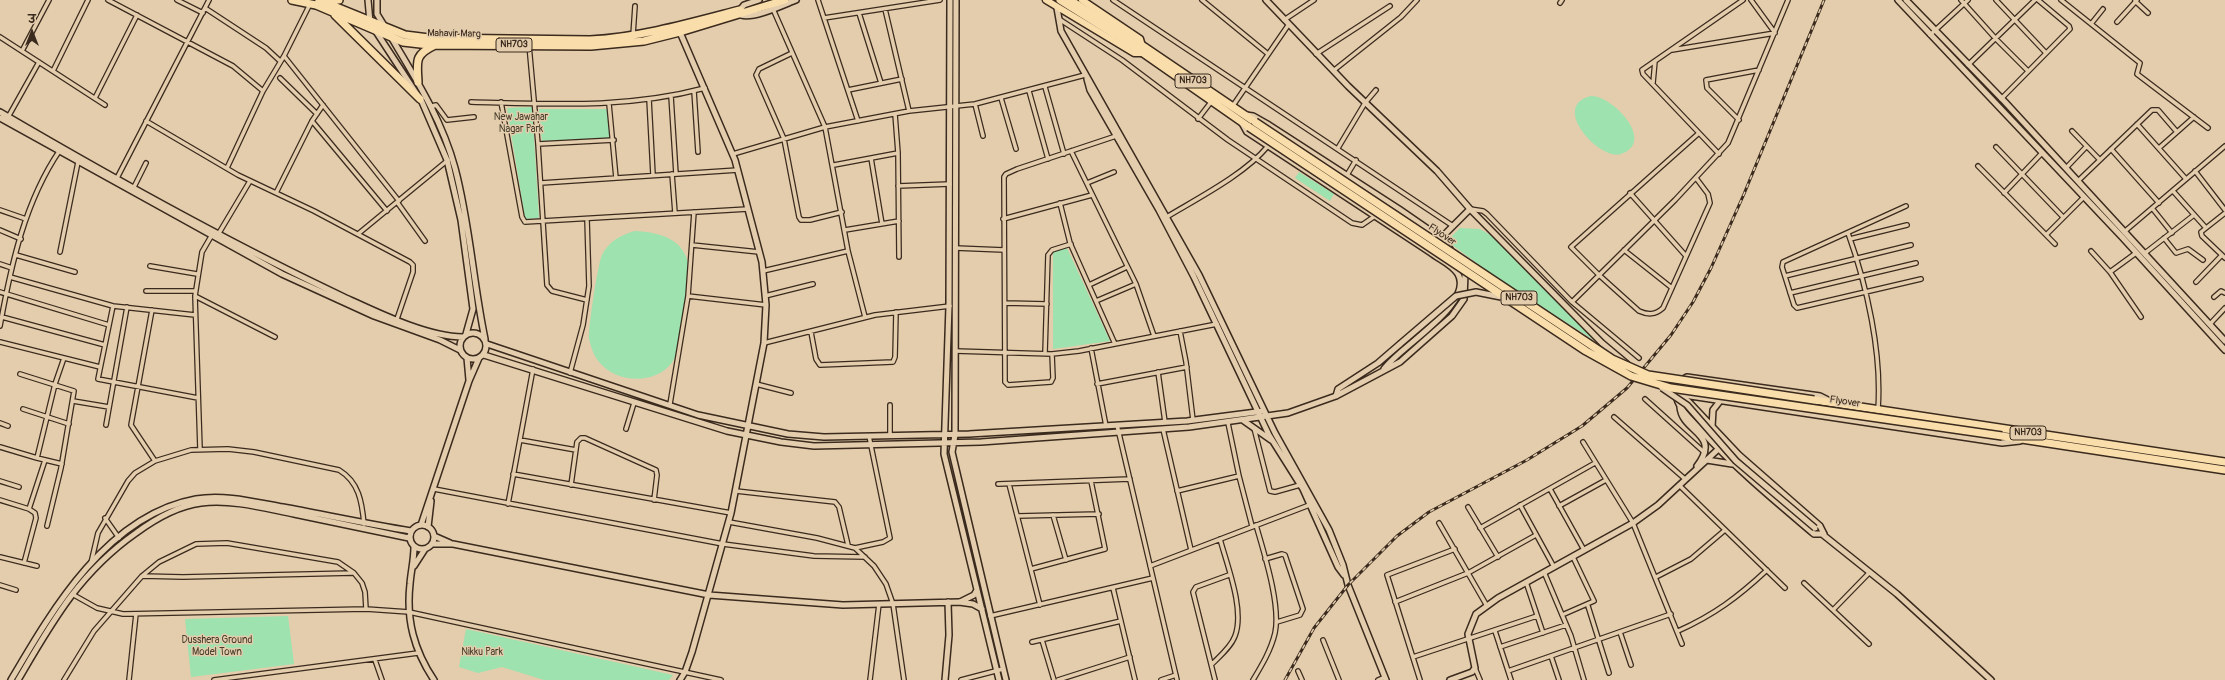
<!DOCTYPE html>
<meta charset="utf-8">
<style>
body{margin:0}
#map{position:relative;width:2225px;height:680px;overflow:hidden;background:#e3cdac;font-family:Pangolin,"Playpen Sans Deva",sans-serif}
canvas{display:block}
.north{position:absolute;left:12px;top:12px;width:40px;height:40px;-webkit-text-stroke:3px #e3cdac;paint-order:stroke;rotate:0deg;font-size:11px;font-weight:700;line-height:16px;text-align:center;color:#3b2a1e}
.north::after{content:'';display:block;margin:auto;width:14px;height:18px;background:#3b2a1e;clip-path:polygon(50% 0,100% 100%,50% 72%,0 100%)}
</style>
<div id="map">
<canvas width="2225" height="680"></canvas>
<div class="north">उ</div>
</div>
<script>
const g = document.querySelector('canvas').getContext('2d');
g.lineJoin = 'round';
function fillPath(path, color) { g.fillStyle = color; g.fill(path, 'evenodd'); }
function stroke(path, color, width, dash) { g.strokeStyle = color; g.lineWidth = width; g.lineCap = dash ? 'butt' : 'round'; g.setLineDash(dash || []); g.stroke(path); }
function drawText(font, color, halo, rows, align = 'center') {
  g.font = font + ' Pangolin,sans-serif'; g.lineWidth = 3; g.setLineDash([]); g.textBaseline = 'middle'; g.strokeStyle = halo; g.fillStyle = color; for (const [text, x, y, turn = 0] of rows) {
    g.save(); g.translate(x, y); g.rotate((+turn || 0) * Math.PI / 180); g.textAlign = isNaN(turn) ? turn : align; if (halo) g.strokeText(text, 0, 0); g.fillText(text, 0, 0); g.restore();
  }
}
const green = new Path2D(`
 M1591,96C1612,95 1657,142 1621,154C1600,161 1549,106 1591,96Z
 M532,107L539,218L525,219L507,108Z
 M539,109H608L610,138L542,141Z
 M1299,172L1334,194L1330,201L1295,178Z
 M1460,228L1480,229L1492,236L1600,344L1498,279L1447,241Z
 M635,231C659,232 686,239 689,268C690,280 685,295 684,307C682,321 682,339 677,352C667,385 619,386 600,363C594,357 591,347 589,339C588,330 598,263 602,255C609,241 621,235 635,231Z
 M1067,248L1110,341L1053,349V251Z
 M288,616L294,664L191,677L185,619Z
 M466,629L673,675L669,680H544L502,667L478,673L459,667Z`);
const street = new Path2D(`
 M108,0L233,66L263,91
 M177,0L203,13
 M818,0L858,121
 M1113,0L1453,226
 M1202,0L1268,54
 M1961,0L1996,39L2028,71
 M1996,0L2046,53
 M2061,0L2140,63L2137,74L2208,128
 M2135,1L2148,13
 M1560,3L1562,0
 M205,8L266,48L280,61
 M773,9L825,127L848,251L865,317
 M885,9L909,111
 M859,13L881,83
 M824,18L940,0
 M1059,19L1122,60L1228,140L1352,223L1362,225L1375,216
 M1284,20L1314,0
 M2117,22L2137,0
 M2091,24L2103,9
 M633,35L635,6
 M1930,35L1968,0
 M0,37L105,105
 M529,45L538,144L547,285L552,291L587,300
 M1672,50L1775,33L1751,0
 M22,51L49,0
 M792,53L759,69L756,75L784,139L799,217L801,220H810L842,212
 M1316,54L1390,6
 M284,56L399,201
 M1968,65L2035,0
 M53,71L88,0
 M1333,71L1401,17L1417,0
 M280,78L317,114
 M1653,83L1655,61
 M1045,87L1064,154
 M848,90L902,79
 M694,91L698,152
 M1029,91L1048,159
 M671,96L676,174
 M95,98L137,15
 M1001,98L1016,149
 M649,99L653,175
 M2001,99L2070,29L2069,26L2038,0
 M471,102C551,104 626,109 705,88
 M501,102L522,217L525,222L748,209
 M609,104L616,178
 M975,104L983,136
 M432,106L436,105L447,120L474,117
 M1232,107L1289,24
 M895,114L898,153L899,257
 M7,119L39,62
 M1198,119L1211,102
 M1739,120L1707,88L1706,80L1759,70
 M146,121L238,175L314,211L410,262L413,265V272L397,319
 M312,121L387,211
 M2137,124L2186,179
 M2072,131L2100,160
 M538,144L614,140
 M1996,147L2063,217
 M1338,148L1365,103L1376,90
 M2159,148L2194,117
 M2111,149L2159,203
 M1071,151L1136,284L1154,336
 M733,154L825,127L909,111L975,104L1085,75
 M1719,154L1643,74L1642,70L1743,0
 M871,158L882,224
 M834,165L898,153
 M1978,166L2055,244
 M227,168L263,91L284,56L310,4
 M2066,168L2086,147
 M2195,171L2225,210
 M672,174L675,213
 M1347,175L1356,160
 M1696,178L1708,194L1710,203L1663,308C1655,315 1648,315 1639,311L1599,275L1571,247L1699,133
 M116,180L209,0
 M2078,181L2152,110H2158L2177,132
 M541,183L738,170
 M1087,183L1114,172
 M898,186L950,184
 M134,187L146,163
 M2173,191L2206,228L2201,232L2202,236L2225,258
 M276,193L312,121L323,105
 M1630,193L1686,256
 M2004,193L2042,153
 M397,202L425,241
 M1060,203L1070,243L1115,344
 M1906,206L1783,262L1782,267L1794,305L1797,308L1921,279
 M2152,208L2172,233
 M1470,209L1483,211L1487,214L1572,302L1639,358
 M0,210L26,219
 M1165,218C1198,198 1244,175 1268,146
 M1003,219L1092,195
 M2206,228L2225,213
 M0,230L21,239
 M845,230L899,221
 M2124,232L2225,146
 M219,233L250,181
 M1848,233C1867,286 1882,353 1878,409
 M358,234L448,160
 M2046,235L2084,197
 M2164,238L2176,253L2188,249L2203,260
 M1850,239L1907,225
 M692,245L759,252
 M955,248L1004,250
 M1624,250L1672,288
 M2091,251L2110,272L2136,253
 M60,252L78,162
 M2145,253L2194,215
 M16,255L75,272
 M0,264L12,268
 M150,266L197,274
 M763,271L848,251
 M2110,272L2141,317
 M1785,276L1911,245
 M10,277L113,306L195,315
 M2196,282L2222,255
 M1089,285L1127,267
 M146,291H195
 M0,292L109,325
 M1790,293L1916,263
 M195,296L275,337
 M688,296L766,305
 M765,296L813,284
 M2214,297L2221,291L2225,293
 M1096,301L1136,284
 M1572,302L1675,200L1728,143L1788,0
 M1005,303L1047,304
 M113,306L98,379L198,398
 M152,310L131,425L155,461
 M2,317L105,345
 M2210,324L2225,308
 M0,326C11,265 25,201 60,150
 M1180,331L1186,362L1193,420
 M811,332L816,359L820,365L893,362L895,357L896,312
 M0,342L100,367
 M764,343L875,315L950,306
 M1091,348L1106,426
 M955,351L1052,354L1079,351L1217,324
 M1045,353L1048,255L1052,250L1071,244
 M1052,354L1053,378L1051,382L1008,385L1005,382L1004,177L1006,174L1017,169L1119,135
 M1158,372L1165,422
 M570,373L583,325L589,286L587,219
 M20,374L74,391L61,468L47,526
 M756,384L791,393
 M1097,384L1187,367
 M1645,399L1705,453
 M73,401L109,407
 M670,404L688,296L694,212
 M890,405V436
 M23,409L69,424
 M1614,417L1685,479
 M0,423L8,426
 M1228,423L1239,476L1252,526
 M106,425L127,307
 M1117,425L1177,680
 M1254,428L1270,491L1275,492L1300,485
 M626,429L634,403
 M1163,429L1191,550
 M520,440L576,450
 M1583,442L1633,523L1682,644
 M0,447L37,458L62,464
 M200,449L195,296L202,252L213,233
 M37,458L55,384L64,358
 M513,474L731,513
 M0,481L19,487
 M998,484L1130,479
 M1009,484L1040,605
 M571,485L577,442L581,438H585L656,470L657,475L654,500
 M1679,485L1785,588
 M434,489L723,544L814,556L865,557
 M1550,489L1584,550
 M736,491L835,502L839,507L848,545
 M1177,491L1239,476
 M0,500L29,509L45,460
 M508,504L533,369
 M1520,505L1554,567
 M1559,506L1606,480
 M1468,507L1498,557
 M1053,515L1066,560
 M1018,516L1099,514
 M105,518L119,538
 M729,522L817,538L855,548L874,566L886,584L893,604L904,680
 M1439,523L1487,606
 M1480,528L1595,463
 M855,548L883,542L890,538L869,436
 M0,557L37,566
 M1265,559L1282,554L1285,555L1303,609L1300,615L1277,622
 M24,563L36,518L35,513L29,509
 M91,563L98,533L128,481L135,473L155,461L191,450L228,449L254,452L339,470C359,482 362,502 364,524
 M1150,566L1312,504
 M1031,569L1105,549L1091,481
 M1544,572L1571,636L1584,680
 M142,576L183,577L353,573
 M1656,577L1691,559L1725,530
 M1526,582L1543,633
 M1804,583L1869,644
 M0,585L16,590
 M1113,588L1135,680
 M72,594L97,608L123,614L366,609L409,612L721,680
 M1395,602L1468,573L1536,535
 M1588,606L1609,673
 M1833,610L1870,572
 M1562,615L1594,601L1573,557
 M990,616L1153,578
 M1495,631L1511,680
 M1678,631C1714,615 1738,597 1767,570
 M1620,632L1631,665
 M1042,640L1054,680
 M1323,640L1339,680
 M1032,642L1121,621
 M1500,647L1566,625
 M1551,656L1559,680
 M1413,657L1537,616
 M375,660L382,680
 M1212,664C1220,656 1231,647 1235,636C1245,610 1227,565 1220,539
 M1475,668L1480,680
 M1298,671L1302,680
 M1508,671L1671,614
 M64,680L94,631L142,576L159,562L196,544L227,543L338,562L354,573L362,583L365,592L366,609
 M129,680L136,614
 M214,680L418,653
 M870,680L879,604
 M961,680L1003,669
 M1058,680L1130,657
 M1161,680L1176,675
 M1215,680L1193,592L1196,587L1229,575
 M1253,680C1262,665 1271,650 1275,633C1281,605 1264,553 1256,525
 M1378,680L1385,677
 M1420,680L1387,575L1455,549`);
const secondary = new Path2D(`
 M368,0L370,22
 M377,0V14L385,27
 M950,0L949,306L944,454L999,680
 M956,0L955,435L952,452L1006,680
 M1266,0L1348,86L1437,171L1470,209L1441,238L1431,252
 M1898,0L2122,237L2225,350
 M1906,0L2005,102L2225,341
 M1057,8L1061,31L1199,275L1275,433L1329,530L1343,565L1348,585L1386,680
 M740,10L744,5L759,0
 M741,15C754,19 783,5 796,0
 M375,30L422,102L447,160L461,220L473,309L466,334
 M679,30L735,160L762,262L766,305L764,343L731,513L692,652L685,672L680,680
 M391,37C416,79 442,120 455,168C470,224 473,282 485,339
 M1087,79L1090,90L1159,210L1194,277L1269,435L1303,489L1338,567L1344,575
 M0,112C111,177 227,242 344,297C377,312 427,337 463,337
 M1246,115L1253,116L1269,125L1399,209L1441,238L1450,249
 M0,118L282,274L374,316L440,340L460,350
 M1242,123L1247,132L1431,253C1439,259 1453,265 1458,274C1475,304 1399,347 1384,369
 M1470,209L1602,343L1627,364
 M460 346a13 13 0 1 1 26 0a13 13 0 1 1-26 0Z
 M487,344L698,415L788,434L824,437L969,434L1187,421L1264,411
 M484,355L727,431L781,442L814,446L981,442L1189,427L1288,413L1336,396L1400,362L1452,316L1464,299L1465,274L1455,255
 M467,358L469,380
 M1677,394L2002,443L2020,441
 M1336,396L1338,389L1378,363L1400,344
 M1680,396L1688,401L1739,455L1820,526L1824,534
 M1680,407C1682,433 1722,433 1697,466
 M1244,421L1271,440
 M1712,427L1713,410L1720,401
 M1707,460L1732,464
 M410 537a12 12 0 1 1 24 0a12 12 0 1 1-24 0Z
 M421,525L469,381L479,358
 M428,527L431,501
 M1822,534L1897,594L1991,680
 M1824,534H1814C1774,500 1736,469 1701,430C1694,422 1682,413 1678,402C1674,392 1678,381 1687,377L1820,396L1828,400
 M434,536L450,543
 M432,544H453L709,595L843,605L959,602L973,604L982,609
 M414,547C414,560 411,571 410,584C406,620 414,650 434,680
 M414,566L425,549
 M960,602L974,595L977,590
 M11,680C52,610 107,515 196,499C224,494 255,502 283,507C326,515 368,524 411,531
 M18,680C52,622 79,573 136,533C155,519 177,506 201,503C231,499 264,508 294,514C332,522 371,530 409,538
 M945,680L949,635L948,602
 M1450,680L1472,672L1475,668L1468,634L1476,614L1498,598L1633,523L1658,505L1726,442`);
const primary = new Path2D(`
 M1046,0L1134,53H1142
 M1082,0L1140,39L1142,46`);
const highway = new Path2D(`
 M292,0L316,5L403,42L429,45L591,46L644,41L680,32L785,0
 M319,0L405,35L429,38L590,40C642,37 690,23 740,10
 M324,0H339
 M1060,0L1130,44L1249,127
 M1070,0L1134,40L1255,122
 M335,15L420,99
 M418,82C417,61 414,55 435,45
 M1814,400L2225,462
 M2002,436L2225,470`);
const rail = new Path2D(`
 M1285,680L1314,628L1348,585L1397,536L1429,512L1527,460L1582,426L1627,388L1671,335L1693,302L1711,268L1744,194L1824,0`);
const secondaryBridge = new Path2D(`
 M1400,344L1456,296L1476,292L1501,297
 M1662,388L1687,405L1736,461L1815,528`);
const highwayBridge = new Path2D(`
 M1255,122L1612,359L1648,375L1814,400
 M1249,127L1586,351L1631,376L1671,388L2002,436`);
const shields = [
 [514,45,36],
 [1193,81,36],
 [1519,298,36],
 [2028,433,36]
];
const shieldNames = [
 ["NH703",514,45],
 ["NH703",1193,81],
 ["NH703",1519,298],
 ["NH703",2028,433]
];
const streetNames = [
 ["Mahavir Marg",454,34,1],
 ["Flyover",1442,235,34],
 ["Flyover",1845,402,8]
];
const parkNames = [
 ["New Jawahar",521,117],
 ["Nagar Park",521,129],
 ["Dusshera Ground",217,640],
 ["Model Town",217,652],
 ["Nikku Park",482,652]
];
fillPath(green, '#9de2af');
stroke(street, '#3b2a1e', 6);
stroke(secondary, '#3b2a1e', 8);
stroke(primary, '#3b2a1e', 9);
stroke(highway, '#3b2a1e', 10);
stroke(street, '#e3cdac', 3.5);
stroke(secondary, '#e3cdac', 5);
stroke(primary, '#f9deab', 6);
stroke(highway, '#f9deab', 7);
stroke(rail, '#3b2a1e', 3);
stroke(rail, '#e3cdac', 1.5, [4.5]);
stroke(secondaryBridge, '#3b2a1e', 8, []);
stroke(highwayBridge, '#3b2a1e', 10, []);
stroke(secondaryBridge, '#e3cdac', 5);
stroke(highwayBridge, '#f9deab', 7);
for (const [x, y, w] of shields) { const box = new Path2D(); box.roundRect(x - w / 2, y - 7, w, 14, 3); g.fillStyle = '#e3cdac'; g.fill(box); stroke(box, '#3b2a1e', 1); }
drawText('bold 9px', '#3b2a1e', null, shieldNames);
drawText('10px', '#3b2a1e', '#e3cdac', streetNames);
drawText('10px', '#453c2c', '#e3cdac', parkNames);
</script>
